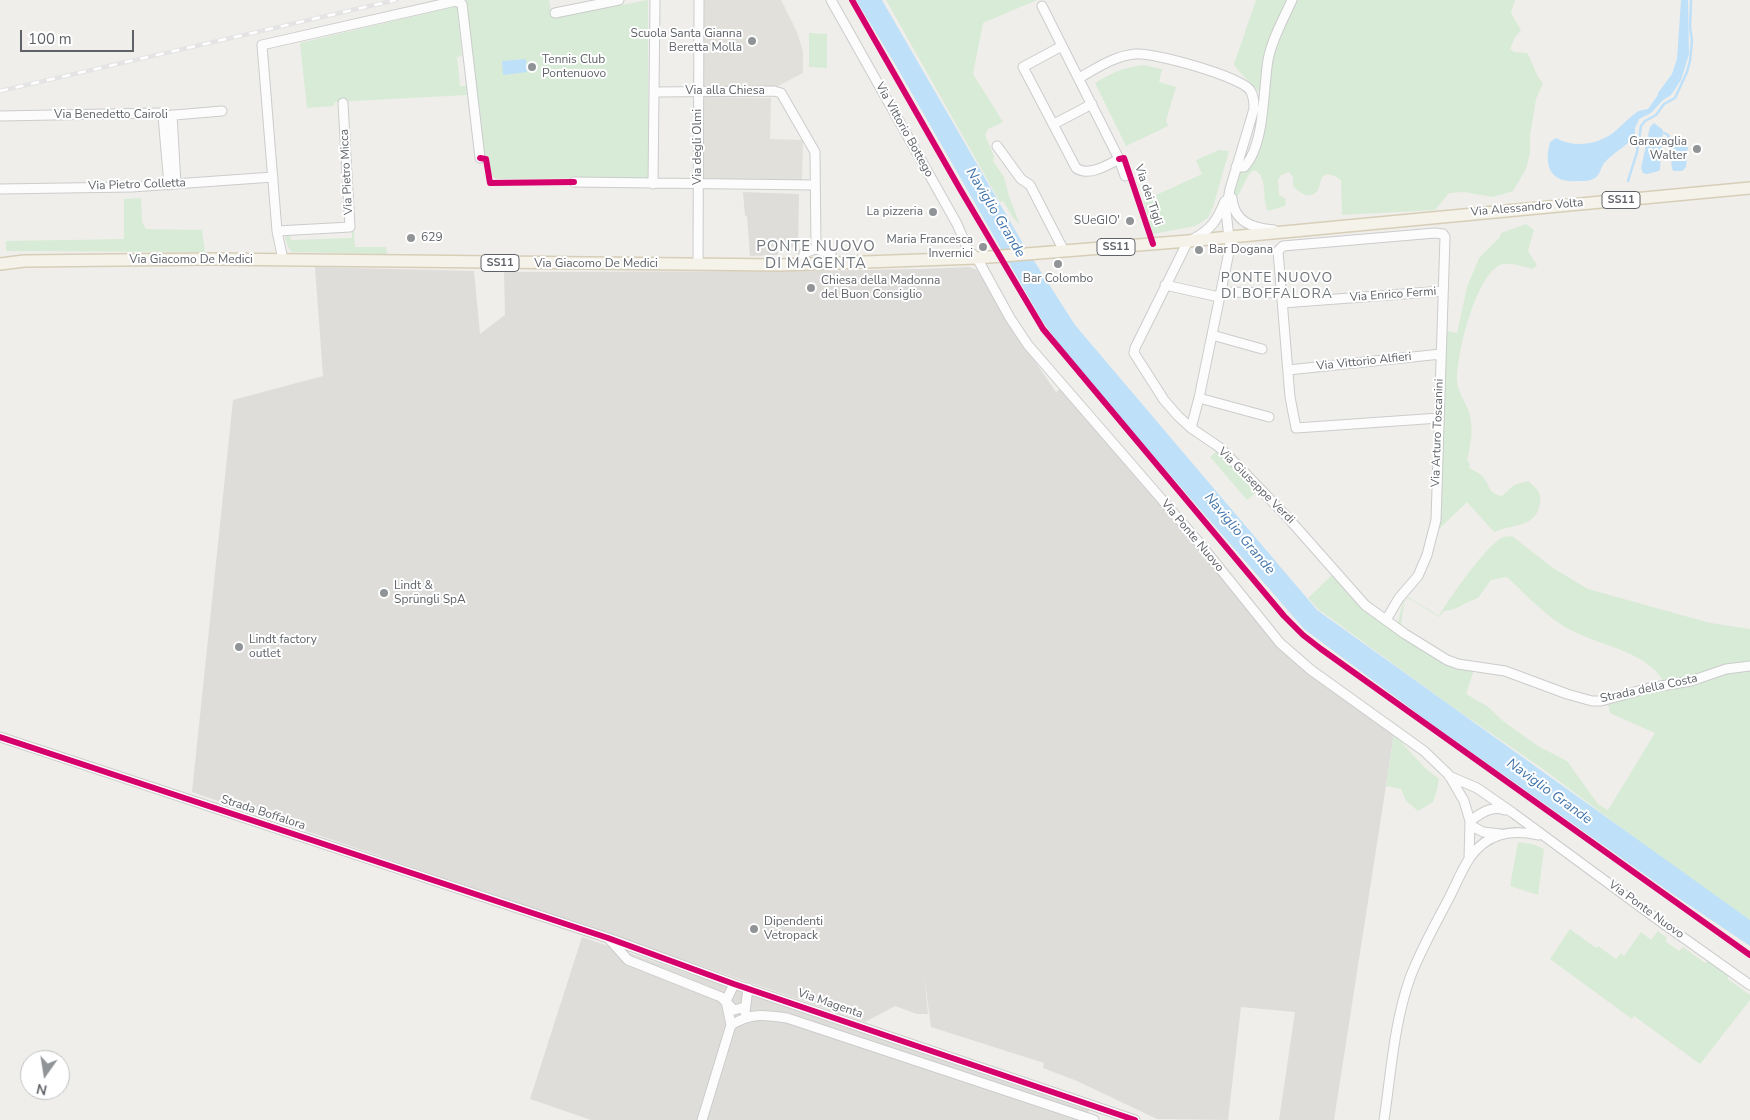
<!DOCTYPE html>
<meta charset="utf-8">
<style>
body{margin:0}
#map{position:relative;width:1750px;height:1120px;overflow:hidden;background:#efeeea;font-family:"Nunito Sans",sans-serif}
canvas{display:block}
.north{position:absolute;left:20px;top:1050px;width:50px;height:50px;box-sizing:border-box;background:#fff;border:1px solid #bfc1c3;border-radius:50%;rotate:193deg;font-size:14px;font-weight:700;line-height:20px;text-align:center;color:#5f6368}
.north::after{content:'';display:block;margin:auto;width:18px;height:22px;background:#919496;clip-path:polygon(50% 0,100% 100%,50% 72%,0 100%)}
.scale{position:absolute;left:20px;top:30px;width:114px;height:22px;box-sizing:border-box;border:2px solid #5f6368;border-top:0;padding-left:6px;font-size:15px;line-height:18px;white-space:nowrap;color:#5f6368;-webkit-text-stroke:4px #fff;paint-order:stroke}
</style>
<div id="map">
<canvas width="1750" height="1120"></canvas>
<div class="north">N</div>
<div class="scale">100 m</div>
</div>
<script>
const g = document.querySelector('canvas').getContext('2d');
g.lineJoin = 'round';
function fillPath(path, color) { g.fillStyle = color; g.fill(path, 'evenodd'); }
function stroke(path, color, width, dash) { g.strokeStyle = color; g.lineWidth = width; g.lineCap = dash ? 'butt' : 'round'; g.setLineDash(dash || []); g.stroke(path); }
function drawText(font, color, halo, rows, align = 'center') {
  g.font = font + ' "Nunito Sans",sans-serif'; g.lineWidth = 4; g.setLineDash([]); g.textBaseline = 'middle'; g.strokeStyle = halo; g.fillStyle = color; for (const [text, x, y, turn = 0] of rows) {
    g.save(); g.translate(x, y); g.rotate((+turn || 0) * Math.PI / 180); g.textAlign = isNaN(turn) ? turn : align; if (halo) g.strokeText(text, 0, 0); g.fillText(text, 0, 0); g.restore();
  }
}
const industrial = new Path2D(`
 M743,192L799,194L798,247L778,248V255L750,256L747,216H745Z
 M315,267L474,271L480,334L505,315L504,272L808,271L923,269L969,267L977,270L1025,347L1056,392L1060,389L1100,433L1159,501L1279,647L1394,734L1334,1120H1279L1295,1012L1241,1007L1228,1120L1157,1119L1077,1081L1043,1068L1044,1063L931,1027L924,974L928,1014H917L895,1006L865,1022L192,792L233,400L323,376Z
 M582,937L1089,1110L1085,1120H591L530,1099Z`);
const education = new Path2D(`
 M703,0H781L797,32L803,51V73L778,86H704Z
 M704,97L771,98L770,139L803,140L802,182L703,181Z`);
const green = new Path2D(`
 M466,0H549L552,18L648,0V178L497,179L490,175L487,156L484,153Z
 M886,0H1037L983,23L973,74L1003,122L988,129L985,135L994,156L993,161L1004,177L1009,196L1020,225L1014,219L1003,201L1000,202Z
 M1256,0H1515L1511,13L1521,30L1515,37L1510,49L1515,52L1527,53C1533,62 1535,75 1543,83L1536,99L1530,136V153L1526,169L1513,191L1493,197L1464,192L1449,193L1435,210L1342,215L1341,180C1335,176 1325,170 1321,180C1320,182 1320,185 1319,188C1313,201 1300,194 1293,186V177L1289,172L1281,175L1278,180L1279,195L1286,199L1285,206L1268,211C1261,199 1269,177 1254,170L1249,174L1238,196L1234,194C1235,180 1237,173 1249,166L1262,95C1256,88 1236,70 1234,64Z
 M457,6L462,56L457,57L460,86H466L467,95L335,102L334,106L307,108L300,43Z
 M809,33L827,34V68L809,67Z
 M1143,65L1162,69L1159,82L1176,87L1166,120L1168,126L1126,146L1095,83C1113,72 1123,68 1143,65Z
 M1219,150L1229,151L1213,207L1208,218L1195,226L1153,234L1143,201L1202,174L1196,160Z
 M141,198L142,222L146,229L202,230L205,252L6,251V241L124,239V199Z
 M1526,224L1534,230L1528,251L1537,265L1533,269C1524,267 1509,261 1500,265C1475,277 1457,354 1457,380C1457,391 1466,402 1469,412C1474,429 1471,443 1467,460L1470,464L1469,468C1473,470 1480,473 1483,477C1491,486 1487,493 1502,496L1514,485L1528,481C1536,488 1542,492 1540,503C1537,528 1512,524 1494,532L1467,502L1440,528L1439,527L1441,516L1444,330L1457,333L1467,287L1479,258L1500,237L1501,233Z
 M352,232H354L355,247H386L387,254L292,252L288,247L285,237L289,234L291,240L352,238Z
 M1217,451L1234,465L1258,491L1247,500L1210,457Z
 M1512,536L1553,568L1588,589L1710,623L1750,629V920L1667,862L1543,769L1447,703L1318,609L1308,598L1332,575L1346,591L1396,629L1403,603L1408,597L1439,616C1448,600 1489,541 1504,537C1507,536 1509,537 1512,536ZM1507,577C1525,594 1542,612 1562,625C1591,645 1648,649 1664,683L1605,698H1590L1558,688L1501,666L1462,661L1448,657L1411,634L1401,624L1404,603L1408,598L1439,617L1444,611C1456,611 1465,602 1478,598L1491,580ZM1474,670L1503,673L1583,703L1608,704L1610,713L1655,733L1608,810L1598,804L1567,761L1538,746L1503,721L1487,706L1466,694Z
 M1394,734L1424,767L1439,779L1437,790L1433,802L1418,811L1406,801L1401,789L1386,786Z
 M1518,842L1532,844L1544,849L1538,895L1510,886Z
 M1570,929L1596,948L1598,946L1616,959L1621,953L1624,956L1641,932L1651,940L1658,931L1667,938L1665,941L1679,951L1683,947L1705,963L1708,961L1728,975V979L1750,995V1000L1700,1064L1634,1016L1632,1019L1550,959Z`);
const water = new Path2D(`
 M856,0H882L1022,242L1075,325L1317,610L1750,920V946L1671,893L1433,725L1304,629L1073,363L1043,322L895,64Z
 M1681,0H1688L1689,54L1681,80L1671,95L1663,100L1651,113L1639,119L1635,128V136C1627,146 1614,152 1605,162C1601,166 1600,175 1595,178C1590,182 1581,181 1576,181C1549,183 1544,164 1550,142L1556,138C1574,148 1596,145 1613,133C1621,127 1628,118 1637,112C1640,110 1644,110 1648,109L1658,95V93L1672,74L1677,59Z
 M526,59L527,72L503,75L502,61Z
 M1654,123L1663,130L1660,169L1659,171L1647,174L1643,173L1641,168L1650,127Z
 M1678,142H1682L1688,146L1686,167L1682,171H1673C1670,162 1670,148 1678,142Z`);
const stream = new Path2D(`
 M1664,133L1668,135L1670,142L1674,145
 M1628,181L1637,152L1641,126L1645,121L1656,115L1664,104L1675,98L1687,72L1690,61L1692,41L1690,27L1691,0`);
const minor = new Path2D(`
 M831,0L957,224L968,250L977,258L1010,318L1028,345L1197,540L1280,643L1311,670L1424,751L1449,775L1464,801L1470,821L1469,859
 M1042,6L1119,159L1125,176
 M555,13L619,0
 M1062,46L1023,67L1076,168C1088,177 1108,165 1119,159
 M1079,78C1097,68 1114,56 1135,54C1153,52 1239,76 1250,90C1254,96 1254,102 1254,109L1230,189L1226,211L1230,247L1199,398L1191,428
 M654,92L774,91L781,93L815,152L816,249
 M172,115L176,184
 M0,116L160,113L163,116L222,111
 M163,116L169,185
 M1054,124L1092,104
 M997,146L1021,179L1030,185L1064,251
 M1236,167H1244C1265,146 1263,89 1268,60C1272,39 1283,20 1292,0
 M574,182L814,185
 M653,184L655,0
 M0,189L132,187L273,177
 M1232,198C1234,222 1252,228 1274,230
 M277,231L350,227L343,103
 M1193,239C1212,229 1217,220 1225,201
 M1188,241L1135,348L1134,353L1164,400L1178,416L1191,428L1219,447L1242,470L1289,519L1365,605L1405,634L1447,660L1458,664L1505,671L1567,694L1592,701H1601L1649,688L1691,681L1726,669L1750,666
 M283,260L277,231L262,45L456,1L462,4L480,158
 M698,264L699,0
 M802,264L804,253L816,249L831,254L832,264
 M1165,285L1219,297
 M1221,292L1282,293
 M1283,303L1443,291
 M1212,335L1262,349
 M1288,370L1441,354
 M1199,398L1269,417
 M1386,620L1399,598L1418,576L1427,555L1436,520L1445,237L1443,234L1435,233L1283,246L1278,251L1290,397L1296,428L1439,418
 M0,737L608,938L734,984L1135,1120
 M1449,776L1477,788L1513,813L1657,919L1750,985
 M1470,821C1481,813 1492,805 1505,810
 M1470,825L1483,832L1500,834
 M610,940L628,960L721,997L734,1010L745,1007
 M745,1012L748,988
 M731,1025C752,1012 764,1015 787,1018L1094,1120
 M702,1120L731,1025L726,1001L734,984
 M1384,1120C1391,1073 1394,1023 1410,978C1420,951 1435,925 1448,900C1455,887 1461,871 1469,859C1486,833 1511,829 1539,835`);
const major = new Path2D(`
 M0,264L24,261L212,259L780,265L977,258L1188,241L1750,188`);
const rail = new Path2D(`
 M0,91L396,0`);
const cycleway = new Path2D(`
 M852,0L960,189L1043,329L1284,616L1303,635L1321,649L1750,955
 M480,158L486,159L490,183L574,182
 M1119,159L1124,158L1153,244
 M0,737L608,938L734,984L1135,1120`);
const markers = [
 [752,41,5,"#919496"],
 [532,67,5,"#919496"],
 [1697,149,5,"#919496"],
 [933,212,5,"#919496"],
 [1130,221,5,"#919496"],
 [411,238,5,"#919496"],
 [983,247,5,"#919496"],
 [1199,250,5,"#919496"],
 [1058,264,5,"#919496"],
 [811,288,5,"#919496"],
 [384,593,5,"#919496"],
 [239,647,5,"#919496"],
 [754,929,5,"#919496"]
];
const shields = [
 [1621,200,38],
 [1116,247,38],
 [500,263,38]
];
const shieldNames = [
 ["SS11",1621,200],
 ["SS11",1116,247],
 ["SS11",500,263]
];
const poiNames = [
 ["Scuola Santa Gianna",742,34,"right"],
 ["Beretta Molla",742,48,"right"],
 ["Tennis Club",542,60],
 ["Pontenuovo",542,74],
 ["Garavaglia",1687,142,"right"],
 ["Walter",1687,156,"right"],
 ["La pizzeria",923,212,"right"],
 ["SUeGIO'",1120,221,"right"],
 ["629",421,238],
 ["Maria Francesca",973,240,"right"],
 ["Invernici",973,254,"right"],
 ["Bar Dogana",1209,250],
 ["Bar Colombo",1058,279,"center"],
 ["Chiesa della Madonna",821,281],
 ["del Buon Consiglio",821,295],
 ["Lindt &",394,586],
 ["Sprüngli SpA",394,600],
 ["Lindt factory",249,640],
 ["outlet",249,654],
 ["Dipendenti",764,922],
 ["Vetropack",764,936]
];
const streetNames = [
 ["Via alla Chiesa",725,91],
 ["Via Benedetto Cairoli",111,115],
 ["Via Vittorio Bottego",904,130,61],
 ["Via degli Olmi",698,147,-90],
 ["Via Pietro Micca",347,172,-93],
 ["Via Pietro Colletta",137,185,-2],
 ["Via dei Tigli",1148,195,71],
 ["Via Alessandro Volta",1527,208,-5],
 ["Via Giacomo De Medici",191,260],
 ["Via Giacomo De Medici",596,264],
 ["Via Enrico Fermi",1393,295,-4],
 ["Via Vittorio Alfieri",1364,362,-6],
 ["Via Arturo Toscanini",1438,433,-88],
 ["Via Giuseppe Verdi",1256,486,45],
 ["Via Ponte Nuovo",1192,536,50],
 ["Strada della Costa",1649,689,-12],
 ["Strada Boffalora",263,813,18],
 ["Via Ponte Nuovo",1646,910,36],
 ["Via Magenta",830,1004,19]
];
const waterNames = [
 ["Naviglio Grande",995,213,59],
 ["Naviglio Grande",1239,534,50],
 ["Naviglio Grande",1549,792,36]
];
const neighbourhoodNames = [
 ["PONTE NUOVO",1277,279],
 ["DI BOFFALORA",1277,295]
];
const quarterNames = [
 ["PONTE NUOVO",816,247],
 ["DI MAGENTA",816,264]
];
fillPath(industrial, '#dfddda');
fillPath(education, '#e2e0da');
fillPath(green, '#d8ebd6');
fillPath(water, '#bfe0f9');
stroke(stream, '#bfe0f9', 2.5);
stroke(minor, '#cbcccc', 11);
stroke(major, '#d7ceb8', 14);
stroke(minor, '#fdfcfc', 9);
stroke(major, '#f4f2e9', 11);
stroke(rail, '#e4e4e4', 4.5);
stroke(rail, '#fff', 2.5, [8]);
stroke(cycleway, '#d6006c', 6);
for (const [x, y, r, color] of markers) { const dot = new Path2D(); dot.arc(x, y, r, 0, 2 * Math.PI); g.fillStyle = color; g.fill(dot); stroke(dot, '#fff', 2); }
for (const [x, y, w] of shields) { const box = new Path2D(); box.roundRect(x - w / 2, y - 8.5, w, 17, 4); g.fillStyle = '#fff'; g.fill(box); stroke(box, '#5f6368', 1); }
drawText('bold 11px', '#5f6368', null, shieldNames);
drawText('12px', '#5f6368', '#fff', poiNames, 'left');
drawText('12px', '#5f6368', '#fff', streetNames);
drawText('italic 14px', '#4174aa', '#fff', waterNames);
g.letterSpacing = '1px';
drawText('14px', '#70757a', '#fff', neighbourhoodNames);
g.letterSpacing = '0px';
g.letterSpacing = '1px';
drawText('15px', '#70757a', '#fff', quarterNames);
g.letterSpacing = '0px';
</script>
